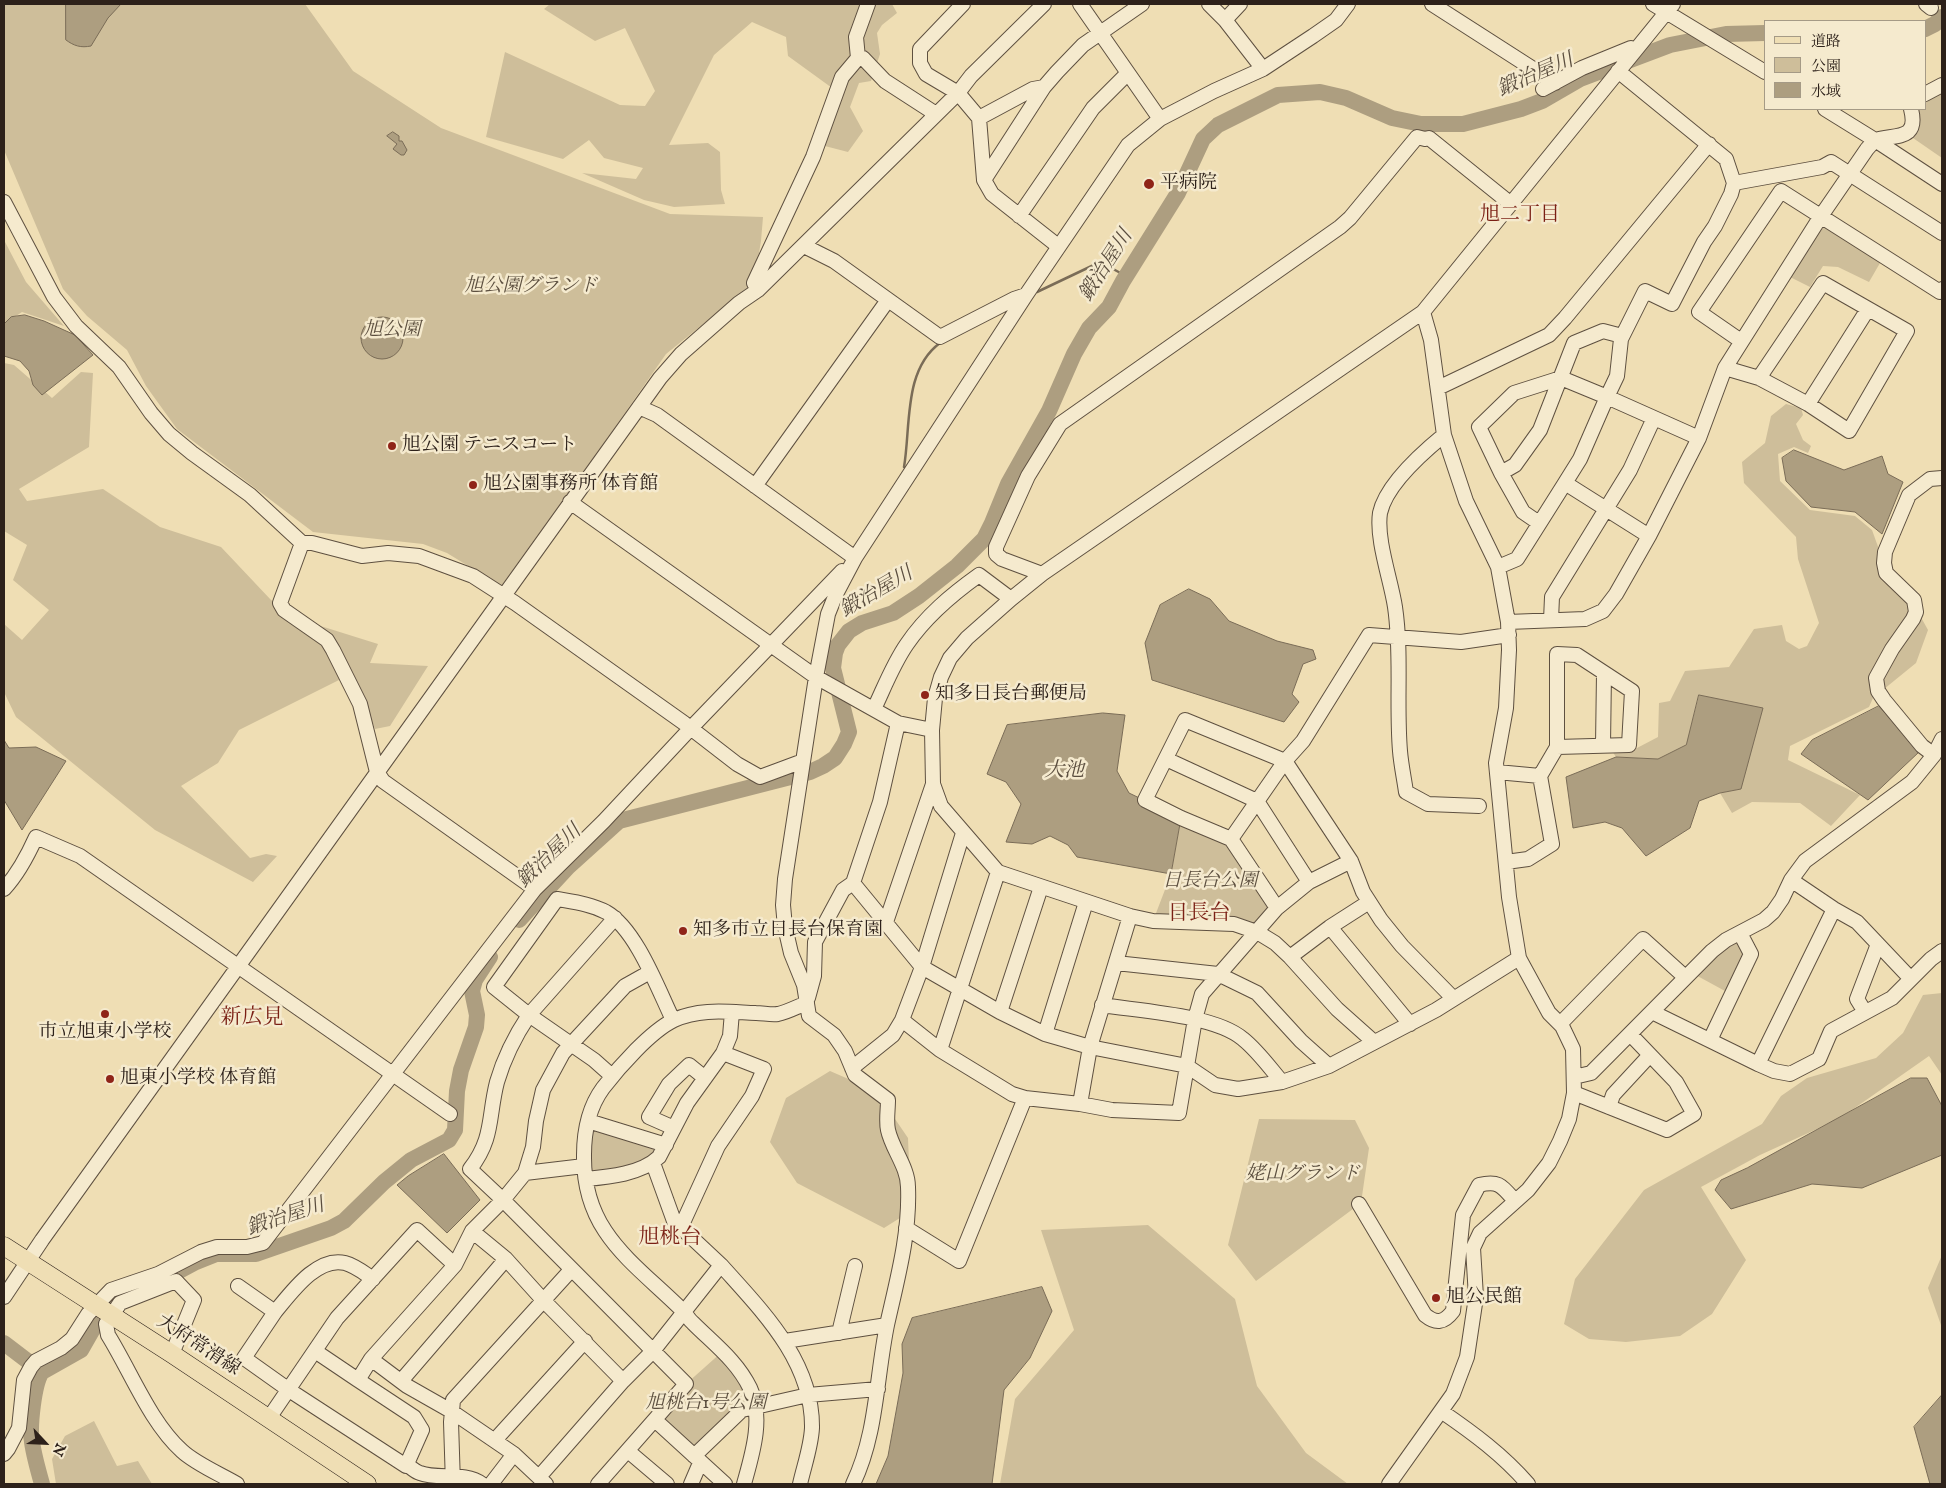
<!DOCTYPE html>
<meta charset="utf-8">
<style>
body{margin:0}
#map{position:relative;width:1946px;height:1488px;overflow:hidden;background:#efdeb4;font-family:"IM FELL English","Noto Serif JP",serif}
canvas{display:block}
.frame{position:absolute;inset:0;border:5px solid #2d211a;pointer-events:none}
.legend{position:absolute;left:1764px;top:20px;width:162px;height:90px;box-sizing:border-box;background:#f5eace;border:1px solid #a59a86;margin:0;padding:6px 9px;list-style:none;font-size:15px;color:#2d211a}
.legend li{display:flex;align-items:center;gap:10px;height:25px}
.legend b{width:25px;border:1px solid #a59a86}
.north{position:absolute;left:20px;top:1418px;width:50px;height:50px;-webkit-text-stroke:4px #f5eace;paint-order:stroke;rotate:115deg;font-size:14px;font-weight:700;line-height:20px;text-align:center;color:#2d211a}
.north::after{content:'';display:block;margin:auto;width:18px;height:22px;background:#2d211a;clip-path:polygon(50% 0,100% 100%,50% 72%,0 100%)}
</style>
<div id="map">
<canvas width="1946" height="1488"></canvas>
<div class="frame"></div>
<ul class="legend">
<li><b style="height:6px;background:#efdeb4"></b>道路</li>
<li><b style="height:14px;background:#cebe9a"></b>公園</li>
<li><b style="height:14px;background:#ad9e80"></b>水域</li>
</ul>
<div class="north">N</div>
</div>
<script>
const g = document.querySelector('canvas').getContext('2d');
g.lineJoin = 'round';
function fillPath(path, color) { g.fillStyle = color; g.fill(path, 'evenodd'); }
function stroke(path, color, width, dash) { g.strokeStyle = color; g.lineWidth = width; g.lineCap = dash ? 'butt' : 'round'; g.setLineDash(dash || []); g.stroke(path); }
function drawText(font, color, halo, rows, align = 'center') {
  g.font = font + ' "IM FELL English","Noto Serif JP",serif'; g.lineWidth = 5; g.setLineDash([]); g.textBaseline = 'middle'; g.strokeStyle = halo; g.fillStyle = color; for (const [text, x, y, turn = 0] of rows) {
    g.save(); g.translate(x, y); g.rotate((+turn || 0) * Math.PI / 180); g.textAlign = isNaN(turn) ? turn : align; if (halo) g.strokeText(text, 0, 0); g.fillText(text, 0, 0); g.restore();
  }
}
const green = new Path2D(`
 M4,4H305L353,71L441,128L670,214L763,217L761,241L754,283L666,354L585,470L501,586L447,553L423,544L313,532L177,429L146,386L127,350L87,316L63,289L4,150Z
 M550,4H892L897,13L882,25L877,33L880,54L871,81L859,83L850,107L863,131L848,152L821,145L839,93L788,56L786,37L752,22L714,55L669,145L708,143L720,152L721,190L725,204L674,207L644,200L582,173L636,179L643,168L604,158L589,140L563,159L486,137L505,52L620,105L645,106L655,91L625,28L595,41L544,9Z
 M1942,91V158L1913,138L1912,135L1915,109H1925V100Z
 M1828,227L1880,263L1869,282L1838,267L1823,266L1810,287L1788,276L1823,228Z
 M4,240L26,282L64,326L22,312L4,324Z
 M4,363L14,365L52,398L81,372L93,373L89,447L19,489L27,501L103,489L160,527L221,547L271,600L311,623L378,644L370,663L428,666L390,726L375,729L353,673L239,730L218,763L181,786L250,858L266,854L277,856L253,882L155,830L16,717L4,692V624L22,640L49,610L13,580L27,545L4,531Z
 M1786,404L1801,408L1803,415L1796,424L1803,440L1811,446L1808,453L1794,447L1778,454L1780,481L1810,510L1855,516L1872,530L1881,555L1912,601L1928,630L1916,663L1873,698L1869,707L1790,746L1788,760L1860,795L1831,826L1800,803L1752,802L1732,813L1720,793L1741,789L1699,695L1686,745L1658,759L1616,757L1612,751L1637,748L1658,737L1659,703L1670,701L1685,671L1729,667L1754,629L1782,625L1786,641L1799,649L1807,646L1819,623L1798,559L1796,537L1744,483L1742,462L1765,443L1771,416Z
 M1181,818L1231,839L1277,908L1257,932L1153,921L1171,874Z
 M1736,942L1745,958L1725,991L1692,973L1721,948Z
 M1942,993V1075L1929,1056L1839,1119L1760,1155L1701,1187L1746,1260L1712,1314L1680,1336L1626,1342L1589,1339L1564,1324L1575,1279L1644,1190L1762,1124L1781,1096L1807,1078L1876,1058L1903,1033L1923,995Z
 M830,1071L876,1091L908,1138L911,1211L884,1228L797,1183L770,1142L786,1098Z
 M1259,1119L1355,1120L1369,1148L1361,1203L1256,1281L1228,1245Z
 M588,1121L666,1145L659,1157L598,1178L590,1170Z
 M1148,1225L1235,1299L1257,1386L1306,1453L1348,1484H1000L1015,1399L1074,1330L1041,1230Z
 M1942,1255V1328L1928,1288Z
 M723,1351L755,1408L694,1456L655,1420L686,1384Z
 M94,1421L117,1466L138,1461L152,1484H56L52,1459L65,1436Z`);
const water = new Path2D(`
 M66,4H121L108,18L91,46C81,48 74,46 66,40Z
 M393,132L399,136V141H402L407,150L404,155H401L393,149L397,144L387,136Z
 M25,315L44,321L75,335L93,355L42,395L33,385L29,371L20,361L4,356V324L11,317Z
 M361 338a21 21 0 1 1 42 0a21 21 0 1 1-42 0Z
 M1794,450L1844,470L1882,456L1888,474L1903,482L1882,534L1855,512L1811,507L1786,481L1782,458Z
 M1189,589L1210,599L1229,621L1277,641L1313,650L1316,659L1303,664L1292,694L1299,702L1284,722L1152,680L1145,643L1160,605Z
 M1699,695L1763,708L1741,789L1720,793L1699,801L1690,828L1646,856L1622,828L1605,822L1573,828L1566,777L1616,757L1658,759L1686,745Z
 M1879,706L1919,752L1868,800L1801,754L1812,740Z
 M1103,713L1125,715L1117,771L1129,793L1181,818L1171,874L1077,857L1068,845L1050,836L1032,844L1006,842L1021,804L1006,782L987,774L1007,725Z
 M4,740L9,748L36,747L66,761L22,830L4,800Z
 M1911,1078H1927L1942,1106V1155L1862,1188L1812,1184L1731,1209L1715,1190L1721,1180L1747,1168Z
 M444,1154L480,1200L447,1233L397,1185L408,1176Z
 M1042,1287L1052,1311L1030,1358L1004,1390L992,1484H876L888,1456L903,1373L902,1344L912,1318Z
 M1942,1395V1484H1930L1914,1427Z`);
const stream = new Path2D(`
 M1037,292L1098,263H1102L1126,276
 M904,467C911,427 903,370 940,343`);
const river = new Path2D(`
 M1925,29L1935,24L1942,17
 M519,920L568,867L619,821L810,772L823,766L835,758L844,744L849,732L833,668L835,653L838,645L849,631L862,623L893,613L919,596L957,566L984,539L992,523L1008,484L1049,411L1074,354L1089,328L1109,307L1123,281L1178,193L1203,139L1218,125L1278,95L1320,92L1346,98L1392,118L1421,124H1463L1521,109L1542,101L1580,79L1670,45L1726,34L1765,33
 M4,1343L42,1372
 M42,1484C38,1470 34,1456 32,1442C29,1427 34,1383 42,1372L81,1350L101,1315L120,1294L168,1277L196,1262L216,1254H256L331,1228L344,1221L384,1182L411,1160L449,1140L455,1130L457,1091L461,1070L476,1027L477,1015L472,991L475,980L490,957`);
const minor = new Path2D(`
 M963,4L920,49V63L926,74L958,93L979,118L984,180L992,194L1058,246
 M1080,4L1160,119
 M1209,4L1225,20L1263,69
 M1432,4L1555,83
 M1653,4L1765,72
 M1926,4L1931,8
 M1225,20L1240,4
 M858,58H863L885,81L936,114
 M1618,71L1726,159L1734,183L1731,194L1715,226L1704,242L1672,304L1645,291L1621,339L1617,376L1607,397L1699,438
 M1543,89L1582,68L1631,48L1636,49
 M1925,94L1942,85
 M979,118L1033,89L1044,87
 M1875,140L1942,184
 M1875,140C1896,134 1919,141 1911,109
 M984,180L1044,87L1057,72L1083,45L1142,4
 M1734,183L1822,167L1831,162L1942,233
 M4,202L54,297L76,326L119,367L151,413L169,434L192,453L250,495L302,543H312L362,556L388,553L419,556L473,576L515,603L684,723L737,764L760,777L803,761
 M1019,216L1093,108L1127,74
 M804,246L834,261L940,337L1014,299L1026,295
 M758,290L754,283L813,157L842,77L858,58L856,37L868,4
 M1741,341L1699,312L1781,191L1940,292L1942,289
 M1725,368L1759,378L1808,404L1849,431L1907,331L1823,283L1759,378
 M1438,388L1549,335L1565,318L1709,144
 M1808,404L1868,309
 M639,407L657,415L855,558
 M1444,435C1422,453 1386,485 1380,513C1376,540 1391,580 1395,607C1402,654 1396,703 1400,751C1401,764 1404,778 1406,792L1428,804L1479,806
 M1501,473L1479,427L1514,393L1561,378L1607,397L1580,459L1565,483
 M755,486L888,300
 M570,502L816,677L898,723L932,730
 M1539,523L1523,512L1501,473L1515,465L1540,430L1574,343L1603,331L1622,336
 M302,543L280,603L284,610L327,640L333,650L360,704L377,772L383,781L535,889
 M1498,567L1517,559L1565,483L1649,536
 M1042,574L1002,559L996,554V547L1028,476L1060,424L1340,227L1350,218L1417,137L1425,139L1429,138L1511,204
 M1551,620L1552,597L1630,470L1654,418
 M1508,622L1585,619L1603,611L1616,594L1649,536L1699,438L1725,368L1821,216L1867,149L1875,140L1825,109
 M874,709C884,688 893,664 907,644C926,616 951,595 979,575L1011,599
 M898,723L880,802L853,883L922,967L1000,1012L1045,1034L1090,1047L1187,1066L1215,1085L1238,1089L1282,1082L1329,1066L1436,1010L1519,958
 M1603,745L1604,673
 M1934,755L1922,746L1884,700L1878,691L1876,678L1892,649L1913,619L1916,612L1914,600L1886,573L1884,563L1885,552L1909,495L1930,479L1942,478
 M1166,759L1257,801L1309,882
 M1497,772L1540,776
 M1231,839L1285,761L1303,741L1369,635L1461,642L1509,635
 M1506,862L1528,859L1552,844L1540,776L1557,747V654L1577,655L1632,691L1629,745L1557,747
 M1791,880L1834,909L1857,922L1911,979
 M4,889C18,874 27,857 36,837L80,856L450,1114
 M1277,908L1231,839L1181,818L1145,800L1185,720L1285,761L1351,861L1363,892L1381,920L1402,946L1453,998
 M615,918L529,1015L494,987L557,899C574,902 591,904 606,912C636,929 658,989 673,1020
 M886,922L933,784
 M1330,927L1410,1024
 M1290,957L1330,927L1369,902
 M1116,963L1218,974L1257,993L1301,1041L1329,1066
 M808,998L814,976L815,942L843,890L853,883
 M1102,1005C1140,1011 1215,1015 1243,1039C1258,1051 1270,1068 1282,1082
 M1000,1012L1041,887
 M1652,1012L1758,1064L1774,1071L1790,1074L1819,1059L1831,1031L1892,998L1931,959L1942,951
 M1865,1012L1857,999L1878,944
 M902,1020L940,1050L1012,1094L1025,1098L1080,1104L1112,1110L1179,1113L1195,1019L1202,994L1277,908L1309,882L1351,861
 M1560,1024L1643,939L1685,977
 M1045,1034L1086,902
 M1710,1040L1751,954L1740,933
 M1374,1042L1337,1009L1290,957L1275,943L1257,932L1234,924L1153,921L1130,916L998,872L941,806L933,784L932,730L935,698L941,677L950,658L967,638L1011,599L1042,574L1423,312L1673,4
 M940,1050L998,872
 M1758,1064L1834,909
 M852,1068L893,1035L902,1020L922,967L963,833
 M1574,1077L1591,1073L1712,951L1726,940L1764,920L1773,912L1782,899L1791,880L1805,861L1912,782L1934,755L1942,739
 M1574,1093L1667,1130L1694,1114L1676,1082L1630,1034
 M1080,1104L1090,1047L1130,916
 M1609,1107L1613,1095L1650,1055
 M588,1121L666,1145
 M674,1128L649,1117L669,1084L689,1065L705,1078
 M653,1163L674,1221L721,1265
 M525,1173L584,1166
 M586,1179C609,1177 641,1174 659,1157L687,1103L723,1053L730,1036L732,1012
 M1359,1204L1425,1315C1436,1324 1444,1323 1453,1311L1463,1215L1479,1185C1499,1180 1502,1186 1515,1201
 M681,1227L718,1146L752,1096L764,1069L723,1053
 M906,1228L959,1261L1025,1098
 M472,1231L506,1259L543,1300L623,1381
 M238,1286L275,1312C291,1293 317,1256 345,1263C356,1266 364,1273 373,1279
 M4,1297L42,1240L660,378L681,354L739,303L758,290L958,93L971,76L1044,4
 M275,1312L244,1358L289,1390L406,1466L422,1430L414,1417L358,1380L371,1359
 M839,1333L855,1266
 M785,1341L887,1325
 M315,1351L358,1380
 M172,1354L194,1300L176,1281L120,1303L106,1324L108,1335C131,1372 150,1422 182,1451C196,1464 220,1474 237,1484
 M401,1381L506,1259
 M1441,1411C1473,1433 1503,1455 1528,1484
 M269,1418L337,1318L417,1230L455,1265
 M655,1420L725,1484
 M495,1440L585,1341
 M628,1451L667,1484
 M4,1454L8,1449L19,1428L24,1380L31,1367L36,1361L61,1348L72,1339L88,1314L111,1290L158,1274L201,1252L217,1247H247L263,1243L535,889L604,821L690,729L842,571
 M694,1456L742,1410L808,1395L878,1389
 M410,1467C413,1469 416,1472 420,1473C437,1480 465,1471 482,1484
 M539,1477L623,1381L653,1351L721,1265C762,1311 813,1361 812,1428C811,1447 804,1466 800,1484
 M453,1484L451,1422L453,1400L571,1270
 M491,1484L514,1454
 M546,1484L514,1454L451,1411L407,1386L371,1359L455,1265L472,1231L503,1200L525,1173L533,1147L536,1121L543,1090L563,1053L625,986L650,972
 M598,1484L686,1384L503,1200L470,1169C494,1138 488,1117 497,1082C504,1058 515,1036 529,1015L594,1060L612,1076
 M691,1484L700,1463
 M744,1484C752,1455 764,1418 750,1388C737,1361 714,1344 693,1323C688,1319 686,1313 681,1309C632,1261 583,1232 584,1155C584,1131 589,1107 603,1088C619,1067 651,1031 674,1020C700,1008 728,1012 756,1013C763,1013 771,1015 778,1014C788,1012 798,1006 807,1003
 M853,1484C877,1434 876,1379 887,1325C897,1280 910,1234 908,1187C908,1167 892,1149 888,1130C886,1121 888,1110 888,1100L855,1075L845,1051L834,1035L809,1016L804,985L791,953L785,927L783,905L785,879L816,677L828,614L836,594L855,558L1026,295L1128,145L1160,119L1214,91L1263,69L1313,36L1336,20L1348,4
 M1389,1484L1453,1394L1467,1357L1476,1297L1473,1248L1480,1233L1528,1190L1549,1163L1560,1141L1569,1119L1574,1093L1573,1049L1562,1026L1549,1013L1519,958L1509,897L1496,763L1506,708L1509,650L1508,622L1498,567L1466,501L1444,435L1431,340L1423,312`);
const major = new Path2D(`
 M4,1246L172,1354L367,1484`);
const markers = [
 [1149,184,6,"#8f2418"],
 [392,446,5,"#8f2418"],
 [473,485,5,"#8f2418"],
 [925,695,5,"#8f2418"],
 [683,931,5,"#8f2418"],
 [105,1014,5,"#8f2418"],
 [110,1079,5,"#8f2418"],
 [1436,1298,5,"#8f2418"]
];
const poiNames = [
 ["平病院",1160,184],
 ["旭公園 テニスコート",402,446],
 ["旭公園事務所 体育館",483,485],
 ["知多日長台郵便局",935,695],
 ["知多市立日長台保育園",693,931],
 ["市立旭東小学校",105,1033,"center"],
 ["旭東小学校 体育館",120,1079],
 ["旭公民館",1446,1298]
];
const parkNames = [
 ["旭公園グランド",531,287],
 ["旭公園",392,331],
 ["日長台公園",1210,882],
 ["姥山グランド",1303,1175],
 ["旭桃台1号公園",706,1404]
];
const streetNames = [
 ["大府常滑線",198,1346,33]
];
const waterNames = [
 ["鍛治屋川",1536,76,-23],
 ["鍛治屋川",1107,266,-57],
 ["鍛治屋川",877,593,-30],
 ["大池",1064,772],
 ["鍛治屋川",550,857,-44],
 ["鍛治屋川",286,1218,-18]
];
const neighbourhoodNames = [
 ["旭二丁目",1520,216]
];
const quarterNames = [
 ["日長台",1199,915],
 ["新広見",252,1019],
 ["旭桃台",670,1239]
];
fillPath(green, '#cebe9a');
fillPath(water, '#ad9e80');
stroke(water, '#7a6c57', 1);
stroke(stream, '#7a6c57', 2.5);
stroke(river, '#ad9e80', 16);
stroke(minor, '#5e5040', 16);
stroke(major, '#2d211a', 19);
stroke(minor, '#f5eace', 14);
stroke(major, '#efdeb4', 18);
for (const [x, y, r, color] of markers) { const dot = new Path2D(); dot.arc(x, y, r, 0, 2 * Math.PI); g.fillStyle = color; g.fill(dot); stroke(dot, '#f5eace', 2); }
drawText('19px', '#2d211a', '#f5eace', poiNames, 'left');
drawText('italic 19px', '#5d5040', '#f5eace', parkNames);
drawText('19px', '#2d211a', '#f5eace', streetNames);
drawText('italic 20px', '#5a4d3e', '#f5eace', waterNames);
drawText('20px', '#7a1f14', '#f5eace', neighbourhoodNames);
drawText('21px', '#7a1f14', '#f5eace', quarterNames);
</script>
